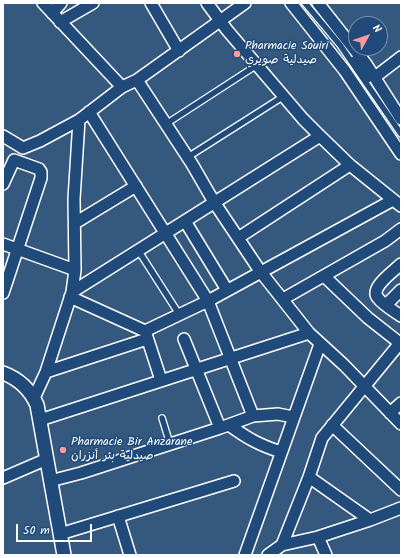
<!DOCTYPE html>
<meta charset="utf-8">
<style>
body{margin:0}
#map{position:relative;width:404px;height:558px;overflow:hidden;background:#35587e;font-family:Kalam,sans-serif}
canvas{display:block}
.frame{position:absolute;inset:0;border:4px solid #fff;pointer-events:none}
.north{position:absolute;left:348px;top:16px;width:40px;height:40px;box-sizing:border-box;background:#1f4a7a;border:1px solid #7992af;border-radius:50%;rotate:50deg;font-size:11px;font-weight:700;line-height:16px;text-align:center;color:#fff}
.north::after{content:'';display:block;margin:auto;width:14px;height:18px;background:#ff9aa2;clip-path:polygon(50% 0,100% 100%,50% 72%,0 100%)}
.scale{position:absolute;left:16px;top:524px;width:76px;height:18px;box-sizing:border-box;border:2px solid #fff;border-top:0;padding-left:5px;font-size:12px;line-height:14px;white-space:nowrap;color:#fff;-webkit-text-stroke:3px #1f4a7a;paint-order:stroke}
</style>
<div id="map">
<canvas width="404" height="558"></canvas>
<div class="frame"></div>
<div class="north">N</div>
<div class="scale">50 m</div>
</div>
<script>
const g = document.querySelector('canvas').getContext('2d');
g.lineJoin = 'round';
function stroke(path, color, width, dash) { g.strokeStyle = color; g.lineWidth = width; g.lineCap = dash ? 'butt' : 'round'; g.setLineDash(dash || []); g.stroke(path); }
function drawText(font, color, halo, rows, align = 'center') {
  g.font = font + ' Kalam,"Playpen Sans Arabic",sans-serif'; g.lineWidth = 3; g.setLineDash([]); g.textBaseline = 'middle'; g.strokeStyle = halo; g.fillStyle = color; for (const [text, x, y, turn = 0] of rows) {
    g.save(); g.translate(x, y); g.rotate((+turn || 0) * Math.PI / 180); g.textAlign = isNaN(turn) ? turn : align; if (halo) g.strokeText(text, 0, 0); g.fillText(text, 0, 0); g.restore();
  }
}
const service = new Path2D(`
 M305,3L340,45L401,134
 M354,59L368,80
 M166,124L257,65
 M188,157L284,96
 M138,250L179,314
 M162,418L170,444`);
const minor = new Path2D(`
 M43,3L122,87
 M151,3L179,51
 M207,3L227,30L303,119L320,136L350,165L401,206
 M291,3L345,71L401,154
 M318,3L366,64L401,119
 M52,13L61,3
 M60,22L93,3
 M375,77L401,57
 M137,80L192,164L214,202L260,271L309,333L344,365L401,424
 M89,112L208,301L253,416
 M3,136L23,148L40,141L79,120L122,87L137,80L245,3
 M3,184L14,160L39,169L41,172V178L3,293
 M185,221L227,290
 M75,223L136,186
 M238,238L350,165
 M3,244L75,270
 M401,264C394,271 369,288 378,298C383,305 394,311 401,316
 M324,276L368,318L401,344
 M72,292L320,136
 M70,297L145,331L161,380
 M283,299L385,241L401,229
 M386,305L401,290
 M145,331L208,301L393,200
 M184,339L220,428
 M46,372L147,339
 M34,398L46,372L72,292L75,270L74,199L79,120
 M390,413L401,403
 M40,420L309,333
 M229,425C247,438 259,445 281,452
 M332,425L401,490
 M309,477L370,520
 M3,478L47,459
 M50,481L81,473L220,428L253,416L278,414L293,417
 M118,516L130,555
 M60,534L234,481
 M318,537L326,555
 M282,545L309,477L322,438L400,343
 M245,555L320,344
 M268,555L282,545L318,537L370,520L401,508`);
const tertiary = new Path2D(`
 M3,373C19,379 30,389 37,405L64,555`);
const markers = [
 [237,54,4,"#ff9aa2"],
 [63,450,4,"#ff9aa2"]
];
const poiNames = [
 ["Pharmacie Souiri",245,47],
 ["صيدلية صويري",245,61],
 ["Pharmacie Bir Anzarane",71,443],
 ["صيدلية بئر أنزران",71,457]
];
stroke(service, '#fff', 8);
stroke(minor, '#fff', 14);
stroke(tertiary, '#fff', 16);
stroke(service, '#1f4a7a', 5.5);
stroke(minor, '#1f4a7a', 11);
stroke(tertiary, '#1f4a7a', 13);
for (const [x, y, r, color] of markers) { const dot = new Path2D(); dot.arc(x, y, r, 0, 2 * Math.PI); g.fillStyle = color; g.fill(dot); stroke(dot, '#1f4a7a', 1.5); }
drawText('12px', '#fff', '#1f4a7a', poiNames, 'left');
</script>
